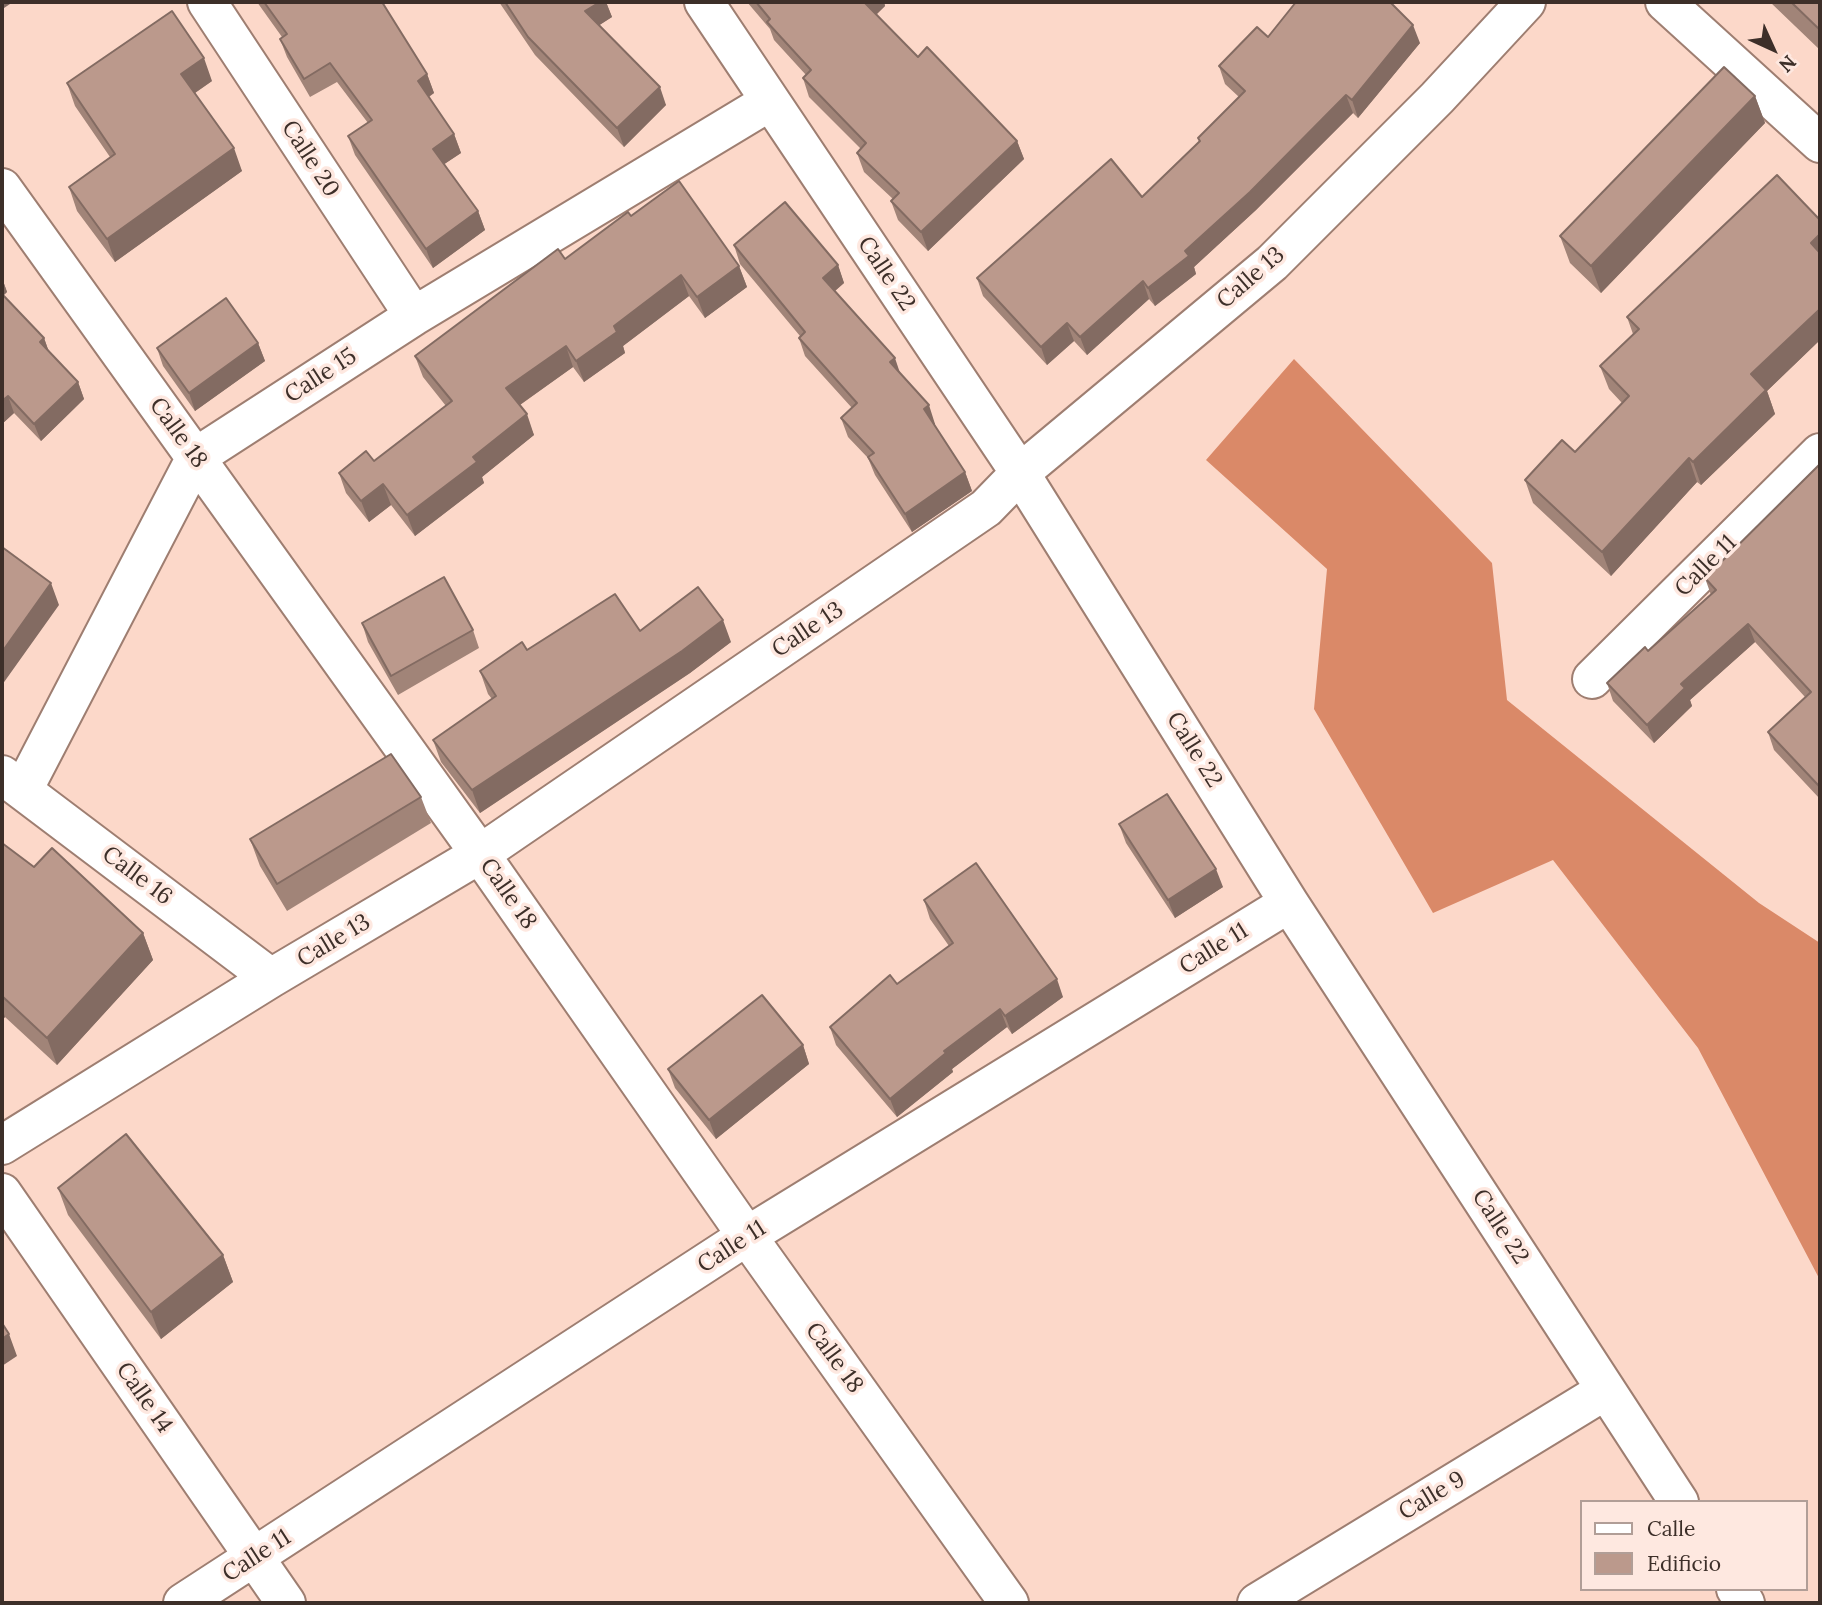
<!DOCTYPE html>
<style>
body{margin:0}
#map{position:relative;width:1822px;height:1605px;overflow:hidden;background:#fcd8c9;font-family:Lora,serif}
canvas{display:block}
.frame{position:absolute;inset:0;border:4px solid #3d2f29;pointer-events:none}
.legend{position:absolute;left:1580px;top:1500px;width:228px;height:91px;box-sizing:border-box;background:#fee8e0;border:2px solid #b19e97;margin:0;padding:9px 12px;list-style:none;font-size:21px;color:#3d2f29}
.legend li{display:flex;align-items:center;gap:14px;height:35px}
.legend b{width:35px;border:2px solid #b19e97}
.north{position:absolute;left:1738px;top:14px;width:70px;height:70px;-webkit-text-stroke:5px #fee8e0;paint-order:stroke;rotate:135deg;font-size:19px;font-weight:700;line-height:28px;text-align:center;color:#3d2f29}
.north::after{content:'';display:block;margin:auto;width:24px;height:32px;background:#3d2f29;clip-path:polygon(50% 0,100% 100%,50% 72%,0 100%)}
</style>
<div id="map">
<canvas width="1822" height="1605"></canvas>
<div class="frame"></div>
<ul class="legend">
<li><b style="height:9px;background:#fff"></b>Calle</li>
<li><b style="height:19px;background:#bb998c"></b>Edificio</li>
</ul>
<div class="north">N</div>
</div>
<script>
const g = document.querySelector('canvas').getContext('2d');
g.lineJoin = 'round';
function fillPath(path, color) { g.fillStyle = color; g.fill(path, 'evenodd'); }
function stroke(path, color, width, dash) { g.strokeStyle = color; g.lineWidth = width; g.lineCap = dash ? 'butt' : 'round'; g.setLineDash(dash || []); g.stroke(path); }
function drawText(font, color, halo, rows, align = 'center') {
  g.font = font + ' Lora,serif'; g.lineWidth = 7; g.setLineDash([]); g.textBaseline = 'middle'; g.strokeStyle = halo; g.fillStyle = color; for (const [text, x, y, turn = 0] of rows) {
    g.save(); g.translate(x, y); g.rotate((+turn || 0) * Math.PI / 180); g.textAlign = isNaN(turn) ? turn : align; if (halo) g.strokeText(text, 0, 0); g.fillText(text, 0, 0); g.restore();
  }
}
const forest = new Path2D(`
 M1294,359L1492,563L1507,700L1759,903L1820,943V1280L1698,1048L1553,860L1433,913L1314,709L1327,569L1206,460Z`);
const minor = new Path2D(`
 M207,2L414,316
 M704,2L1020,473L1289,903L1679,1502
 M1665,2L1820,143
 M2,188L480,854L747,1236L1009,1603
 M1592,679L1820,453
 M2,775L271,978
 M23,790L196,457L414,316L769,102
 M2,1145L271,978L480,854L986,508L1020,473L1272,263L1437,98L1526,2
 M2,1193L286,1603
 M1736,1589L1745,1603
 M183,1603L747,1236L1289,903
 M1257,1603L1606,1390`);
const wall = new Path2D(`
 M257,2H382L427,74L434,93L429,97L454,134L461,153L444,164L478,211L485,230L433,268L355,155L348,136L368,123L337,82L310,97L287,57L280,39L282,37Z
 M499,2H606L612,17L599,25L666,105L624,147L535,55Z
 M747,2H884L885,6L876,14L918,57L1017,141L1024,159L928,251L898,220L891,201L893,199L864,172L857,153L861,149L809,97L803,78L806,75L774,40L770,29Z
 M1770,2H1820V50Z
 M1268,37L1420,43L1358,118L1353,113L1256,210L1194,267L1196,274L1155,306L1149,299L1087,355L1074,341L1047,365L983,296L977,278L1142,197L1199,142L1198,138L1239,97L1225,84L1219,66Z
 M212,81L195,93L242,171L115,262L77,211L69,187L110,157L75,106L67,83Z
 M1755,96L1765,123L1601,293L1570,263L1560,236Z
 M631,216L739,266L747,287L705,318L689,296L623,346L625,353L584,382L573,367L520,405L534,435L482,477L484,483L415,536L391,505L369,522L346,493L339,473L374,461L446,406L423,377L415,356Z
 M1820,220V340L1767,391L1775,414L1701,485L1697,482L1611,576L1533,503L1525,480L1575,452L1622,403L1609,389L1600,366L1633,334L1627,317Z
 M734,245L838,265L844,283L835,291L901,374L935,424L934,425L965,472L972,491L912,532L875,475L868,458L848,437L841,418L852,408L805,356L799,338L800,336L740,264Z
 M2,278L7,292L3,295L44,338L49,352L78,382L84,399L41,441L14,413L2,424Z
 M258,343L265,361L195,411L163,366L157,348Z
 M1820,464V799L1774,750L1768,732L1805,697L1755,642L1690,700L1692,706L1654,743L1613,701L1607,683L1648,651L1711,595L1705,578Z
 M362,623L473,630L479,648L398,695L368,642Z
 M640,631L731,642L690,673L480,813L441,762L433,740L492,699L488,694L480,671L527,650Z
 M421,797L431,823L287,911L260,866L250,839Z
 M1119,824L1223,887L1175,918L1126,843Z
 M2,843L34,867L143,933L153,960L57,1065L5,1017L2,1020Z
 M924,900L1063,997L1012,1034L1007,1027L952,1069L953,1072L897,1117L836,1045L830,1027L897,984L949,946L930,919Z
 M803,1045L809,1064L716,1139L675,1088L668,1069Z
 M58,1188L223,1255L233,1282L161,1339L68,1215Z`);
const shadedWall = new Path2D(`
 M2,2H13L4,8Z
 M600,2H606L612,17L592,30L585,11Z
 M864,2H884L885,6L871,20Z
 M1413,25L1420,43L1358,118L1352,100Z
 M204,58L212,81L189,97L181,74Z
 M427,74L434,93L425,99L418,81Z
 M660,87L666,105L624,147L617,128Z
 M1346,95L1353,113L1256,210L1194,267L1196,274L1155,306L1148,288L1185,251Z
 M1755,96L1765,123L1601,293L1591,266Z
 M454,134L461,153L440,167L433,149Z
 M1017,141L1024,159L928,251L921,232Z
 M234,148L242,171L115,262L107,239Z
 M478,211L485,230L433,268L426,249Z
 M1820,234V265L1811,243Z
 M838,265L844,283L829,296L823,278Z
 M739,266L747,287L705,318L697,297Z
 M681,275L689,296L623,346L625,353L584,382L576,361L614,326Z
 M2,278L7,292L2,297Z
 M1143,281L1149,299L1087,355L1080,337Z
 M1820,309V340L1767,391L1775,414L1701,485L1693,462L1751,374Z
 M1067,323L1074,341L1047,365L1041,347Z
 M44,338L50,355L40,342Z
 M258,343L265,361L195,411L189,393Z
 M566,346L573,367L514,409L506,388Z
 M895,358L901,376L890,362Z
 M78,382L84,399L41,441L34,424Z
 M8,396L14,413L2,424V401Z
 M929,405L935,424L931,428L924,409Z
 M527,414L534,435L482,477L484,483L415,536L407,515L473,457Z
 M1689,458L1697,482L1611,576L1602,552Z
 M965,472L972,491L912,532L905,514Z
 M383,484L391,505L369,522L361,501Z
 M51,583L59,605L2,685V652Z
 M723,620L731,642L690,673L480,813L472,790Z
 M1748,624L1755,642L1690,700L1692,706L1654,743L1647,725L1681,684Z
 M1216,869L1223,887L1175,918L1168,900Z
 M143,933L153,960L57,1065L47,1038Z
 M1057,979L1063,997L1012,1034L1005,1016Z
 M2,1008L5,1017L2,1020Z
 M1000,1009L1007,1027L952,1069L953,1072L897,1117L890,1099L944,1051Z
 M803,1045L809,1064L716,1139L709,1120Z
 M223,1255L233,1282L161,1339L151,1312Z
 M9,1334L17,1356L2,1366V1339Z`);
const building = new Path2D(`
 M264,2H382L427,74L418,81L454,134L433,149L478,211L426,249L348,136L372,120L330,63L304,79L280,39L287,34Z
 M505,2H600L585,11L660,87L617,128L528,37Z
 M756,2H864L918,57L927,47L1017,141L921,232L891,201L899,193L857,153L866,143L803,78L811,70L767,22L770,19Z
 M1296,2H1390L1413,25L1352,100L1346,95L1250,192L1185,251L1189,256L1148,288L1143,281L1080,337L1067,323L1041,347L977,278L1111,159L1142,197L1200,141L1198,138L1245,91L1219,66L1257,27L1268,37Z
 M1791,2H1820V28L1819,29Z
 M172,11L204,58L181,74L234,148L107,239L69,187L115,154L67,83Z
 M1724,67L1755,96L1591,266L1560,236Z
 M1777,175L1820,220V234L1811,243L1820,253V309L1751,374L1766,390L1693,462L1689,458L1602,552L1525,480L1562,440L1575,452L1629,396L1600,366L1639,329L1627,317Z
 M679,181L739,266L697,297L681,275L614,326L617,332L576,361L566,346L506,388L527,414L473,457L477,462L407,515L383,484L361,501L339,473L366,451L374,461L452,401L415,356L558,249L565,259L628,212L631,216Z
 M785,202L838,265L823,278L895,358L890,362L929,405L924,409L965,472L905,514L868,457L874,453L841,418L857,403L799,338L805,332L734,245Z
 M2,294L44,338L40,342L78,382L34,424L8,396L2,401Z
 M226,298L258,343L189,393L157,348Z
 M1820,464V785L1819,786L1768,732L1811,692L1748,624L1681,684L1685,688L1647,725L1607,683L1645,647L1648,651L1716,590L1705,578Z
 M2,547L51,583L2,652Z
 M444,577L473,630L391,676L362,623Z
 M698,587L723,620L682,651L472,790L433,740L496,696L480,671L522,642L527,650L615,594L640,631Z
 M391,754L421,797L277,884L250,839Z
 M1167,794L1216,869L1168,900L1119,824Z
 M2,843L34,867L52,848L143,933L47,1038L2,996Z
 M976,863L1057,979L1005,1016L1000,1009L944,1051L946,1053L890,1099L830,1027L890,975L897,984L953,943L924,900Z
 M762,995L803,1045L709,1120L668,1069Z
 M126,1134L223,1255L151,1312L58,1188Z
 M2,1323L9,1334L2,1339Z`);
const streetNames = [
 ["Calle 20",310,159,57],
 ["Calle 22",886,274,56],
 ["Calle 13",1251,278,-41],
 ["Calle 15",321,376,-33],
 ["Calle 18",178,433,54],
 ["Calle 11",1706,566,-45],
 ["Calle 13",808,630,-34],
 ["Calle 22",1194,750,58],
 ["Calle 16",137,876,37],
 ["Calle 18",508,894,55],
 ["Calle 13",334,941,-31],
 ["Calle 11",1214,949,-32],
 ["Calle 22",1500,1227,57],
 ["Calle 11",732,1247,-33],
 ["Calle 18",834,1358,54],
 ["Calle 14",144,1398,55],
 ["Calle 9",1432,1496,-31],
 ["Calle 11",257,1556,-33]
];
fillPath(forest, '#da8968');
stroke(minor, '#9e7e71', 42);
stroke(minor, '#fff', 38);
fillPath(wall, '#a18478');
fillPath(shadedWall, '#836b62');
fillPath(building, '#bb998c');
stroke(building, '#836b62', 2);
drawText('23px', '#3d2f29', '#fee8e0', streetNames);
</script>
